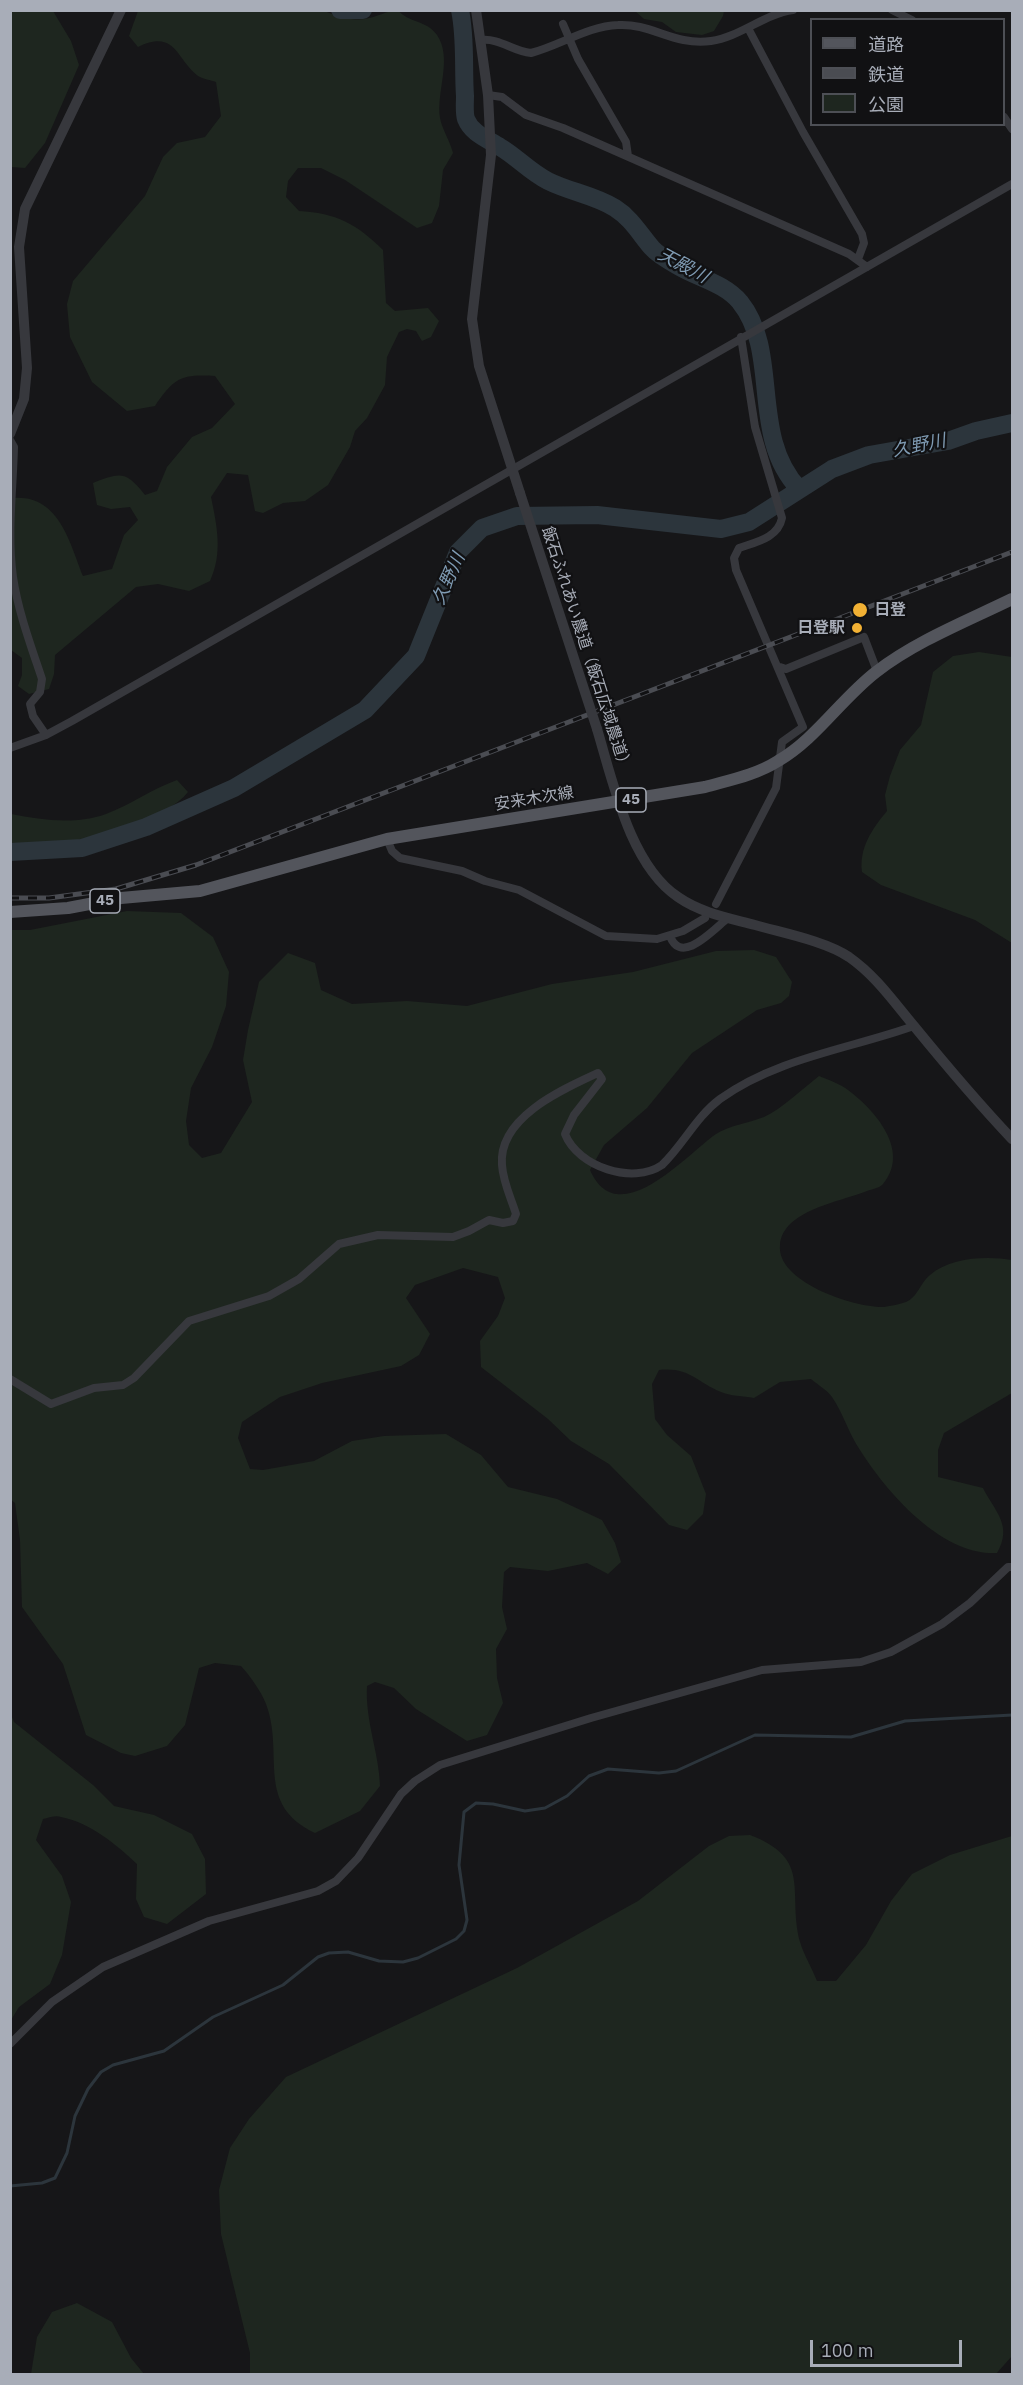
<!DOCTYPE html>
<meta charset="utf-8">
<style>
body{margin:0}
#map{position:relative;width:1023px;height:2385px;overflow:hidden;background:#161618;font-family:"IBM Plex Sans","Noto Sans JP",sans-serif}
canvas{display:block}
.frame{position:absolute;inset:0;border:12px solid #a8adb8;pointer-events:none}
.legend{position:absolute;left:810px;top:18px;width:195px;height:108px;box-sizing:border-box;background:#111113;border:2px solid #4d4f55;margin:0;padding:8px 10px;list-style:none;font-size:18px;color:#a8adb8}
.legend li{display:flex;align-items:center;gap:12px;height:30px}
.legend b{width:30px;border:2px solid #4d4f55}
.scale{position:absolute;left:810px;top:2340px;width:152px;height:27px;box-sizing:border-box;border:3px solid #a8adb8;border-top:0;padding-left:8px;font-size:18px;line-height:21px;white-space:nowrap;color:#a8adb8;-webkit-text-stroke:4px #111113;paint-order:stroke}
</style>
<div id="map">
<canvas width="1023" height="2385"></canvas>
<div class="frame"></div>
<ul class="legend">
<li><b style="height:8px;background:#53555c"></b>道路</li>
<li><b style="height:8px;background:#4a4c52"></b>鉄道</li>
<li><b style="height:16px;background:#1e261f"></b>公園</li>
</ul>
<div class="scale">100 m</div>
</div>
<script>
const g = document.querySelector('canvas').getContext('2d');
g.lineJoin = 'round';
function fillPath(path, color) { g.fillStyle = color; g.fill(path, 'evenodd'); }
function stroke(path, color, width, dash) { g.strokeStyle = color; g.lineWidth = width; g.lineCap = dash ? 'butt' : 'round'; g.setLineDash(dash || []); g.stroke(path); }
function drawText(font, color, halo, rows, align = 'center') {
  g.font = font + ' "IBM Plex Sans","Noto Sans JP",sans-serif'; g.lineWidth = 4.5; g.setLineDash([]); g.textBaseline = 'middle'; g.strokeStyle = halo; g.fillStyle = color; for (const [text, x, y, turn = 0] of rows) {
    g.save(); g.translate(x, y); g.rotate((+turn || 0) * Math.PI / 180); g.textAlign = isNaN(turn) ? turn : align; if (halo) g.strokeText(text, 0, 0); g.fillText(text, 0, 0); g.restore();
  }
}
const green = new Path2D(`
 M11,10L53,11L71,41L79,65L45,143L25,168L11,167Z
 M322,10C335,16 350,21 365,19C377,17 386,11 398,10C408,23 427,20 437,35C453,59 436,91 440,118C442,129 450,141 453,153L443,170L439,206L432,223L417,228L345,180L321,168H298L288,181L286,197L299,211C336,213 357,224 383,250L386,303L395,311L428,308L439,321L431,337L422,341L416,331L407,329L399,332L387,357L385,385L367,418L355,431L350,447L328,485L305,501L283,503L263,513L255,511L248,475L227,473L211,497C217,526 223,553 210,581L189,591L158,584L136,587L55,655L54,674L49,689L29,694L18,686L22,675V658L11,650V498C58,493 69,540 83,576L112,569L124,535L138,520L130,507L111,509L97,505L93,483C121,472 126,471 145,495L157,491L167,467L192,437L212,428L235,404L215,376C181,374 174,378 155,406L127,411L92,382L70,337L67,304L73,281L145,196L163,157L177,143L205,137L221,116L216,82C211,80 203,79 198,76C175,58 176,29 138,47L129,36L138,11Z
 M635,11L724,10V11L723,16L714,31L702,35L676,32L662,22L644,19Z
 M979,652L1012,657V943L975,920L881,885L862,872C859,848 872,829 887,811L885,795L890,776L900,750L921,725L933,672L953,656Z
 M177,780L188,792C166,820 97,840 62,843C45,844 27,843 11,844V814C42,820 75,825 106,814C130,805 152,789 177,780Z
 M127,911L181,913L213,937L229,972L226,1006L212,1047L191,1088L186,1121L189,1145L202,1158L221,1153L252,1102L243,1060L248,1030L259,982L288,953L315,963L321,990L352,1004L407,1001L467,1006L552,984L633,972L716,951L754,950L776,957L792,982L789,996L781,1003L757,1010L692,1053L647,1108L604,1145L590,1170C618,1234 687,1154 716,1134C730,1125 749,1123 764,1117C783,1108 802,1089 819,1076C829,1080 840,1084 848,1090C875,1110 911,1151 883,1184C880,1188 872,1189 867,1191C840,1202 783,1210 780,1245C776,1282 855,1308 884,1307C891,1306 900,1304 906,1302C917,1298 921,1282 930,1275C951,1257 987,1256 1012,1260V1393L944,1433L938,1450V1477L983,1488C995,1512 1013,1525 997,1553C942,1556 887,1493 860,1450C849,1434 843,1413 832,1397C827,1390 818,1385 811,1379L780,1382L754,1398C743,1396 730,1396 721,1392C696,1382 690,1367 659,1370L652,1384L655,1419L667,1435L691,1456L706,1494L703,1514L687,1530L669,1525L609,1464L571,1441L548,1419L481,1367L480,1341L498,1316L505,1298L498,1277L463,1268L415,1285L406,1298L430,1334L419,1355L401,1366L322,1383L280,1397L242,1422L238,1438L250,1469L263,1470L314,1461L352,1441L384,1436L446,1434L481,1455L508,1487L557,1499L602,1520L615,1543L621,1562L608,1574L587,1563L548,1571L510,1567L504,1572L502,1607L507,1629L496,1649L497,1678L503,1703L487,1735L467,1741L416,1709L394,1688L375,1682L367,1686C365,1721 379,1752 380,1786L360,1811L315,1833C254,1804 285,1754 266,1704C261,1691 250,1676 241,1666L215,1663L199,1668L185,1725L167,1746L135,1756L121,1753L86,1735L63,1664L22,1607L20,1540L15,1503L11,1500L10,930H30Z
 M10,1712L14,1722L93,1785L114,1806L154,1815L192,1834L205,1859L206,1894L167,1924L144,1917L136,1899L137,1864C117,1845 89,1822 61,1817C56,1815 48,1818 43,1819L36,1840L62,1876L71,1902L62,1955L50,1984L19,2007L11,2020Z
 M750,1835C813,1859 787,1891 800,1942C804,1955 812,1968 817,1981H836L866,1945L891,1901L912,1874L950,1855L1012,1836V2356L996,2374H250V2353L221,2234L219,2190L230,2148L249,2119L286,2077L517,1968L638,1901L709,1846L729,1836Z
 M77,2303L112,2322L131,2358L144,2374H31L37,2337L52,2312Z`);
const stream = new Path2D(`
 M10,2186L42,2183L55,2178L67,2153L75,2116L88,2089L101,2072L113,2065L164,2051L213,2017L283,1985L318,1957L329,1953L348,1952L379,1961L403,1962L418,1958L456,1939L464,1931L467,1920L459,1865L464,1812L476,1803L493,1804L525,1811L545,1808L567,1796L589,1776L608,1769L659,1773L676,1771L755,1735L851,1737L905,1721L1012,1715`);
const river = new Path2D(`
 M340,10H363
 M460,10C466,39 463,68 465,96C465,103 464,113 466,119C472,134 488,139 500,147C517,157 530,172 548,181C570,192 594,195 615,208C631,218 640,234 652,248C658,255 669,261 678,266C698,278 724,283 740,302C781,353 749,436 799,489
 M10,852L82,848L146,827L234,788L365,710L416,656L458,552L482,528L517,516L597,515L721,529L749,522L832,469L869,455L948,441L976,431L1012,423`);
const minor = new Path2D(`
 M892,10L912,20
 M563,24L578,59L626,142L628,156
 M748,28L803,132L862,234L864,243L858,259
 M481,40C500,38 512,51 531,53C559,46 588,26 618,25C652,23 673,46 711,41C740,37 764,14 793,10
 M488,95L502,97L526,115L563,128L849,254L867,267
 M1004,117L1012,129
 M10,440L14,447C13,490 7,534 13,577C18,611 31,646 42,679L40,692L30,704L33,716L46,735
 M780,667L786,669L864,637L877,671
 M10,748L46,735L72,721L1012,184
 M387,839L392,851L400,858L462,871L485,881L519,890L606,936L657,939L683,931L705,918
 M716,904L776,788L782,742L803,727L736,570L734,558L739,548C756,542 778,538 782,518L755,427L741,337
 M670,936C681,966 713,930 728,918
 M10,1379L51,1404L94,1388L123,1385L134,1378L189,1321L269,1296L299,1279L339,1244L378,1235L453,1237L469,1231L489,1220L503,1223L513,1221L516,1214C511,1198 503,1182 502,1165C498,1118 561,1090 598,1073L602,1079L574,1115L565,1134C578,1167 633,1185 662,1165C683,1145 696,1117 720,1099C777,1058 849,1049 914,1026
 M10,2044L52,2002L103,1967L209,1921L318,1891L336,1881L358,1858L401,1794L415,1781L440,1765L591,1718L762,1670L861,1662L891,1652L942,1624L970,1603L1008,1567H1012`);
const tertiary = new Path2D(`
 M476,10L488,95L491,155L472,319L479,366L520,493
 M10,434L24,399L27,368L19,247L25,209L121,10
 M597,729C613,782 630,865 678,897C701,913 729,918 755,925C783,933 825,941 849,957C876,976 893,1001 914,1026C945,1064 978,1103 1012,1139`);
const primary = new Path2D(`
 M10,912L68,908L121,898L200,891L387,839L705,787C730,780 756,775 778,761C816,739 841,699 876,672C916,641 967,621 1012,599`);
const rail = new Path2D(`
 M10,898H49L116,889L196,865L1012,552`);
const tertiaryBridge = new Path2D(`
 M520,493L597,729`);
const markers = [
 [860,610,8,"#f2b134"],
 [857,628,6,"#f2b134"]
];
const shields = [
 [631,800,30],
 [105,901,30]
];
const shieldNames = [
 ["45",631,800],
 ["45",105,901]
];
const poiNames = [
 ["日登",874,610],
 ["日登駅",845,628,"right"]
];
const streetNames = [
 ["飯石ふれあい農道（飯石広域農道）",586,649,72],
 ["安来木次線",534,799,-9]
];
const waterNames = [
 ["天殿川",683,266,28],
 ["久野川",919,446,-11],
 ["久野川",449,579,-66]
];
fillPath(green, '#1e261f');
stroke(stream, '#2c353c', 3);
stroke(river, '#2c353c', 18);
stroke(minor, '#37383d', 8);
stroke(tertiary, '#37383d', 10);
stroke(primary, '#53555c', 12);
stroke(rail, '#4a4c52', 5);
stroke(rail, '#111113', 3, [9]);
stroke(tertiaryBridge, '#37383d', 10);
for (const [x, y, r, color] of markers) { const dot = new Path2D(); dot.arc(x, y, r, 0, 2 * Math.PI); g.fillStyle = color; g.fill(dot); stroke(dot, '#111113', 2); }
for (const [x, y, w] of shields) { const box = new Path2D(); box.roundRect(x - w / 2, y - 12, w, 24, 4.5); g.fillStyle = '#111113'; g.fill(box); stroke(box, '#a8adb8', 1.5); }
drawText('bold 15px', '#a8adb8', null, shieldNames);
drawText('bold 16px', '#a8adb8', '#111113', poiNames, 'left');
drawText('16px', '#a8adb8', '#111113', streetNames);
drawText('italic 18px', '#7f9bb3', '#111113', waterNames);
</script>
